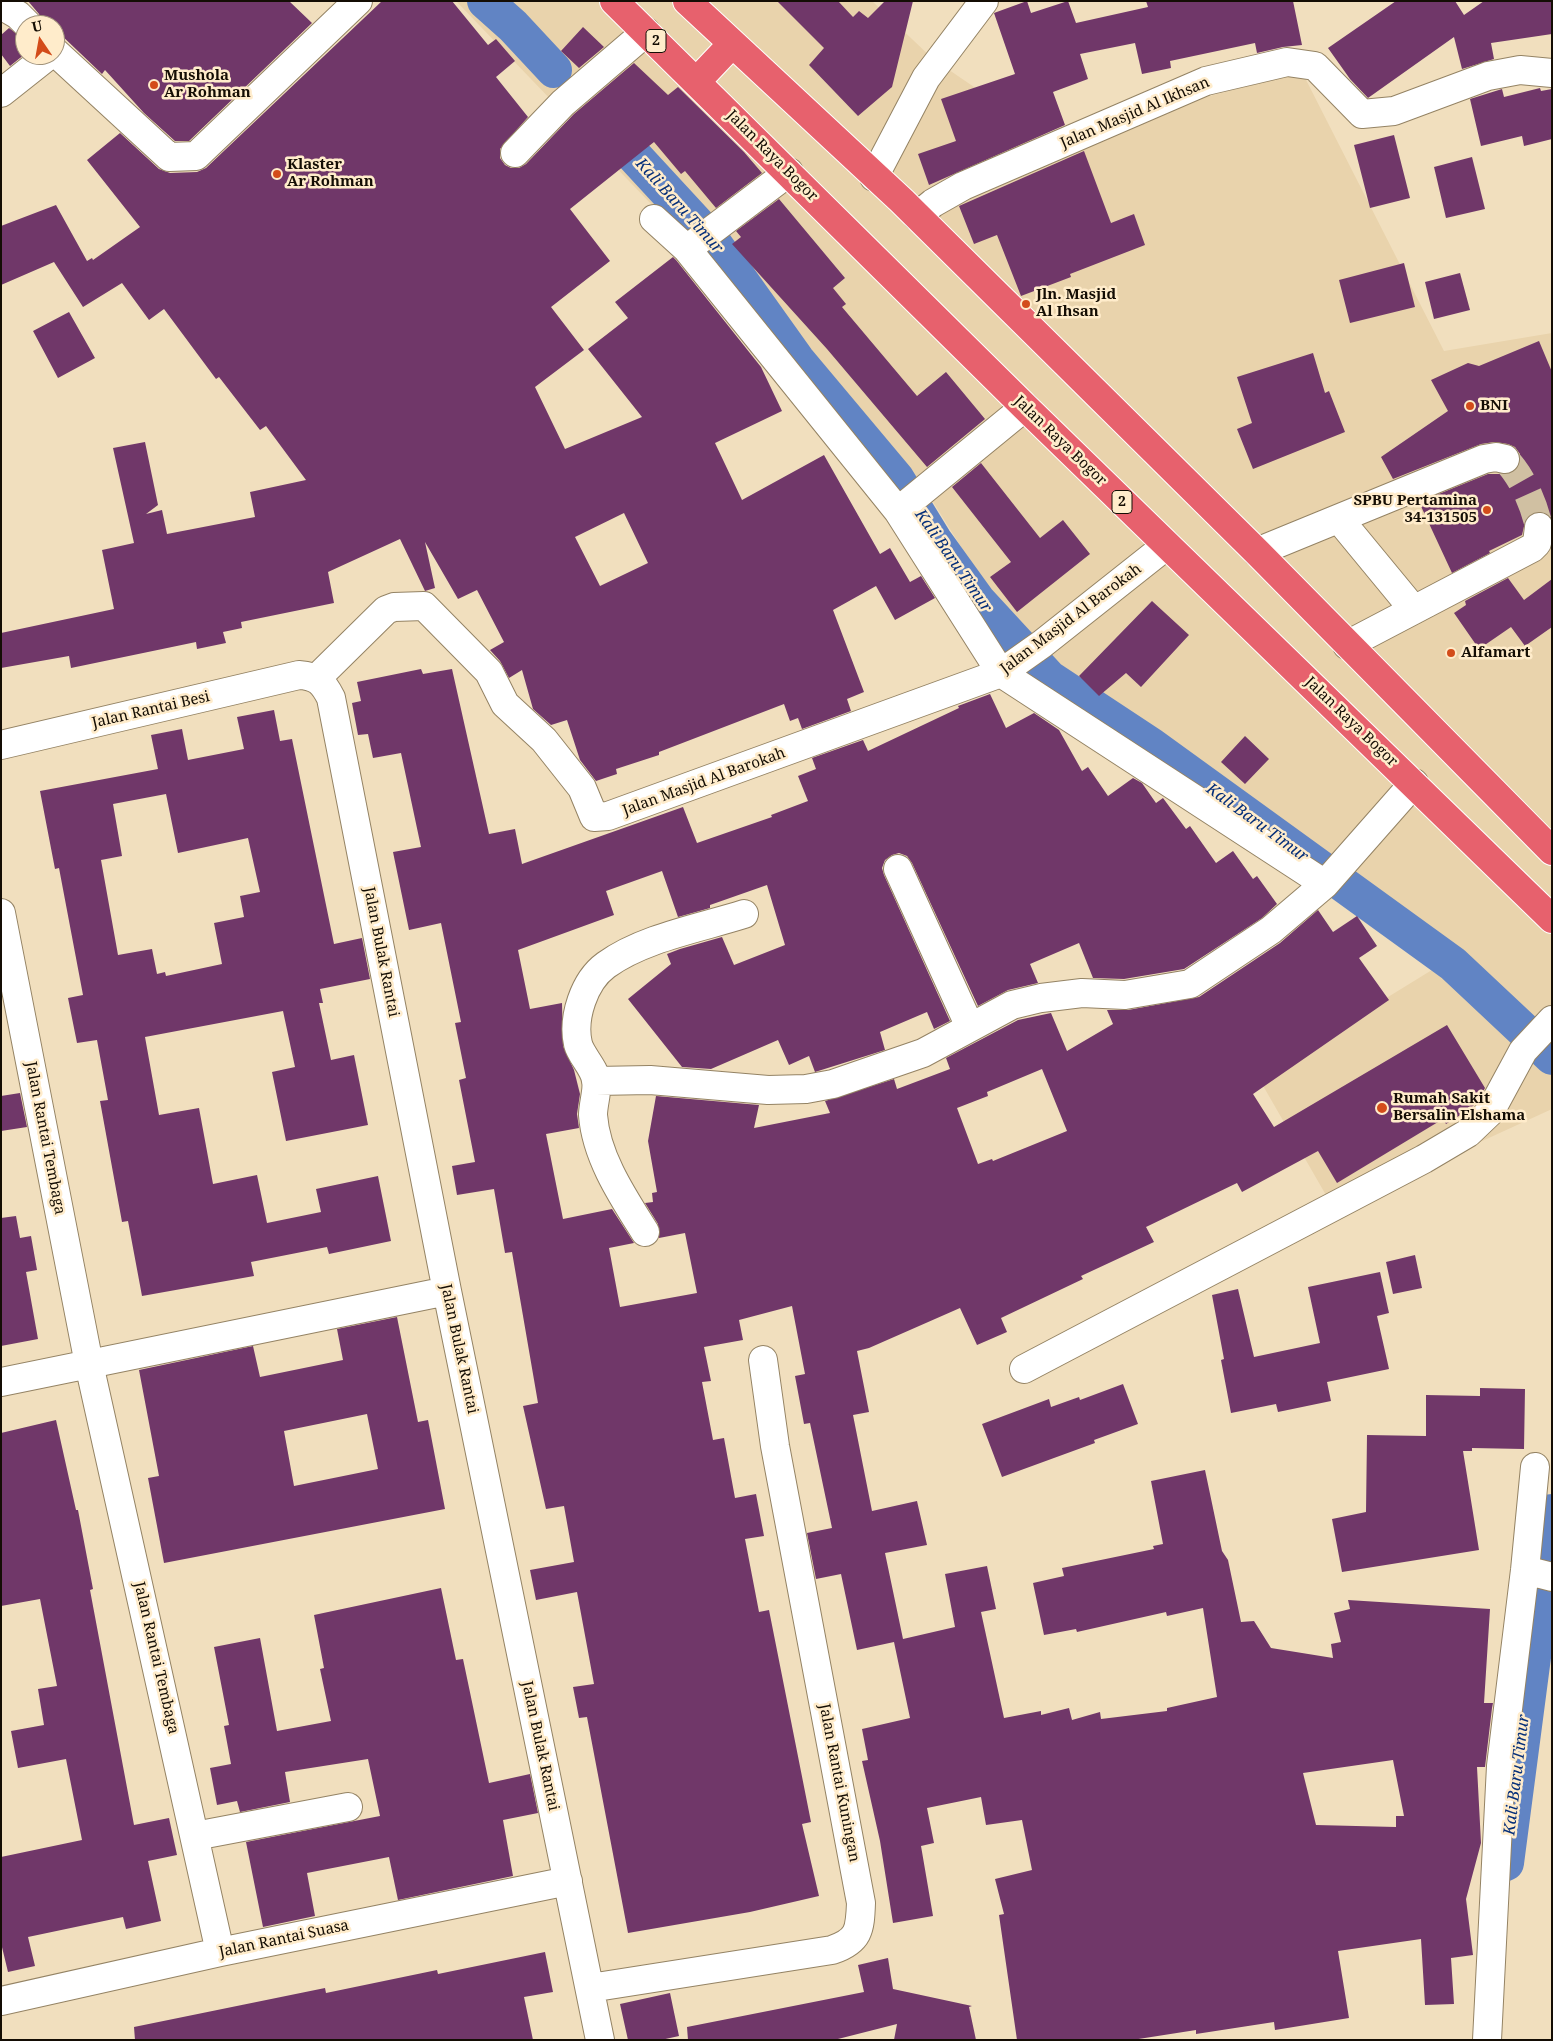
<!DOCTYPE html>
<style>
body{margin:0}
#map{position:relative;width:1553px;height:2041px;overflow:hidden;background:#f1dfbe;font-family:"Noto Serif",serif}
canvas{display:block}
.frame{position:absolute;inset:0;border:2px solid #140d04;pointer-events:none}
.north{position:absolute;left:15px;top:15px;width:50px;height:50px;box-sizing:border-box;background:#ffeccb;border:1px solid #a1937b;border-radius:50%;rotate:348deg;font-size:14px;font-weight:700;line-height:20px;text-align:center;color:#140d04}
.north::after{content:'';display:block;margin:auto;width:18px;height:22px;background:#d34c1a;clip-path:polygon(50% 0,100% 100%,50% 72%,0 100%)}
</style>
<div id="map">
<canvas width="1553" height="2041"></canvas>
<div class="frame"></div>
<div class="north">U</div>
</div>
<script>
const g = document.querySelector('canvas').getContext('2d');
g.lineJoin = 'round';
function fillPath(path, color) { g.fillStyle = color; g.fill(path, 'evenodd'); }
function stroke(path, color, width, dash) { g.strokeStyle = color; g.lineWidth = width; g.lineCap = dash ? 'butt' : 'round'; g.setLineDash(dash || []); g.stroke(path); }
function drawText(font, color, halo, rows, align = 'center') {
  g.font = font + ' "Noto Serif",serif'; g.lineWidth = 5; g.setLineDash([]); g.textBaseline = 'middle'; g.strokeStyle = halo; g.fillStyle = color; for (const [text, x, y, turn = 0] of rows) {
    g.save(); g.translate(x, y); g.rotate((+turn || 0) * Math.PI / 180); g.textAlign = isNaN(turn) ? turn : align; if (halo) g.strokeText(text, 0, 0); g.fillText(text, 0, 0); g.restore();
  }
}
const built = new Path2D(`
 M456,1H872L933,59L1049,138L1302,72L1444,351L1552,333V1109L1334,1209L1258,1077L1440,965L1034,664L925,489Z`);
const canal = new Path2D(`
 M485,1L513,26L554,70
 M601,120L710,238L797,360L896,478L934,540L978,601L1049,678L1152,746L1453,964L1552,1057
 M1506,1863L1552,1512`);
const building = new Path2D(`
 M28,1H289L312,23L189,141H175L144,113L105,70L102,74L57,31L55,32V25H43L39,14Z
 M382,1H452L488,45L496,39L515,61L496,77L528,117L500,149V158L505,165L511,168H519L526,164L574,114L634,63L668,95L678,87L744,152L762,173L716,208L685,171L681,174L654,142L570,209L610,261L551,307L584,350L535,387L565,449L642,417L588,349L628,318L615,302L673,257L676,260L761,367L782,411L715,443L742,500L824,455L880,554L890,548L910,582L921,576L935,598L895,620L876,586L833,610L864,692L847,699L851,711L802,729L798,718L790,721L784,704L659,752V755L616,769L617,774L596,781L580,760L567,720L551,725L533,709L522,670L509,678L500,661L490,650L504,642L477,590L458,599L425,542L435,588L425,591L400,539L328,572L334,603L241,622L242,628L223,632L226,643L197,649L196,642L71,668L69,656L1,668V633L114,609L102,550L134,543L113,448L145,442L158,505L146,514L162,510L167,534L255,517L250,492L306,480L266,426L260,430L219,377L216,379L164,309L149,320L122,283L83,307L54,262L1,285V226L56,205L87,261L92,258L93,260L140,227L87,160L120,133L159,169L170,173L197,172L206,168ZM624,513L648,563L600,586L575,537Z
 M777,1H838L853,17L859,11L868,18L885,1H913L892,87L858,116L809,65L824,48Z
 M1027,1L1031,13L1068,1L1076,23L1148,7L1146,1H1293L1302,45L1283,47L1257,53L1255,43L1170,61L1171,68L1142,74L1135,43L1080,54L1088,79L1053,92L1065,125L929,185L918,154L956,141L941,99L1015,74L994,13Z
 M1396,1H1455L1464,15L1484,1H1552V34L1491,43L1494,59L1462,69L1454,37L1368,98L1350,79L1328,48Z
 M583,27L604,47L579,68L561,51Z
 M9,28L25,40V54L10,66L1,54V35Z
 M1540,88L1541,91L1552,89V139L1524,146L1522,136L1481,146L1470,99L1502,89L1504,97Z
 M1394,135L1410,198L1370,208L1354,145Z
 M1084,151L1111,223L1134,214L1145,245L1070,274L1071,277L1021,296L997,235L974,244L959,206Z
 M1472,157L1485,209L1446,218L1434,167Z
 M779,199L845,278L833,288L846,304L842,307L917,396L946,372L985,419L927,467L827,349L732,244L741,237L736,231Z
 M1404,263L1415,307L1350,323L1339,280Z
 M1460,273L1470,310L1434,319L1425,282Z
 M69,312L95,358L58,378L33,331Z
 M1539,341L1552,372V519L1541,512L1532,513L1526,518L1522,535L1489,551L1490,553L1452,573L1419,502L1488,474H1510L1517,469L1520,463V454L1515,447L1508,444L1494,442L1481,444L1393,479L1381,457L1448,411L1431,380L1468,363L1479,366Z
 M1313,353L1325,393L1329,391L1345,432L1253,469L1237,429L1252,423L1237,377Z
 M981,463L1040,538L1063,520L1090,554L1017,612L990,577L1011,562L952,487Z
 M1508,578L1524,600L1552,579V627L1525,646L1511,627L1479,649L1454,613L1466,605L1465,601Z
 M1152,601L1189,635L1141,687L1126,673L1099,696L1079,676Z
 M421,669L423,674L452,669L489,834L515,829L522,864L683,807L697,843L772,817L771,815L808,801L798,776L816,769L812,758L863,740L868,751L959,708L958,706L990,694L1006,728L1034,713L1059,730L1082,771L1088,767L1108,796L1133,778L1142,783L1156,803L1163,798L1186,829L1190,826L1216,863L1233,851L1253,879L1257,876L1277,904L1262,918L1184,969L1124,979L1093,978L1079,943L1030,964L1038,983L1008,990L978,1006L912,863L907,856L899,853L892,855L885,860L882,868L884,875L950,1021L934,1029L927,1012L880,1032L885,1050L815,1072L809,1056L789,1065L778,1040L711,1069L682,1067L628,999L671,964L667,954L680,949L722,937L734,965L785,945L767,885L710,905V908L678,917L662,871L606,891L614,915L518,950L530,1009L562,1003L563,1046L574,1070L580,1094L577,1114L579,1128L546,1134L563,1219L612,1209L634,1243L609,1248L620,1307L697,1293L685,1233L659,1238L658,1224L645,1203L653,1202L652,1193L657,1192L648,1141L656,1096L759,1105L754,1128L830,1113L825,1101L894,1079L897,1089L950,1069L946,1058L1018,1020L1051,1013L1067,1051L1113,1024L1107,1010H1128L1199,997L1280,943L1318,910L1333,932L1357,916L1377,946L1359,958L1389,1000L1253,1094L1274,1127L1447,1025L1485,1088L1477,1102L1470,1109L1446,1124L1443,1119L1337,1183L1318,1151L1242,1192L1237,1183L1146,1227L1154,1242L1081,1276L1083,1279L1001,1318L1007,1332L977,1345L960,1308L869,1348L857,1351L869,1412L853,1415L872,1511L917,1501L927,1545L885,1553L903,1639L955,1627L945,1574L987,1566L996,1609L981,1612L1004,1718L1041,1711V1715L1069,1708L1072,1720L1100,1712L1101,1719L1167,1711V1708L1217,1697L1203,1608L1167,1616L1166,1612L1077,1632L1076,1629L1044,1635L1033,1583L1064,1576L1062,1568L1154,1549L1153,1546L1163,1544L1151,1481L1205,1470L1222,1551L1228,1560L1241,1622L1254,1621L1271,1648L1333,1658L1331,1644L1341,1642L1334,1613L1350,1609L1348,1600L1490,1609L1484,1703H1493L1492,1708L1485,1767H1477L1481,1843L1466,1899L1473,1955L1451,1958L1454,2004L1425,2005L1421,1939L1338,1951L1349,2018L1275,2030L1274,2022L1196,2034V2030L1132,2040H1017L999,1915L1004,1914L995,1879L1032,1870L1022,1820L986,1825L981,1797L927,1808L934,1843L921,1846L933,1916L893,1923L880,1841L862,1761L868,1760L862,1729L910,1718L894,1642L857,1650L841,1574L816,1579L807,1533L832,1528L810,1423L804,1424L795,1376L805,1374L792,1306L739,1320L743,1340L704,1347L711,1381L702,1382L713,1440L724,1438L735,1498L756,1494L764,1536L745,1539L759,1612L769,1610L811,1822L802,1824L819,1896L750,1912L628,1933L587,1717L579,1718L573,1687L594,1684L577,1592L536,1600L530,1570L574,1562L564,1506L546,1509L523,1406L538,1403L512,1252L505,1253L494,1189L457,1195L452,1166L475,1162L459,1080L466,1078L455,1023L461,1022L441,923L409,930L393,852L421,847L401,753L373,758L368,734L358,735L352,703L361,701L357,682ZM1042,1069L1067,1131L993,1161L992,1159L978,1164L957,1108L988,1096L987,1092ZM1393,1760L1404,1816H1396V1827L1316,1825L1303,1773Z
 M274,710L280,741L292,739L334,944L362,938L370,979L320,989L323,1003H319L331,1060L354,1055L368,1125L286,1141L272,1072L295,1067L283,1011L145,1037L159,1115L199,1108L213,1184L257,1175L267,1223L321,1212L316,1189L378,1176L391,1241L329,1254L327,1247L251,1262L254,1276L142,1296L128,1221L122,1222L100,1101L108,1100L97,1040L77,1043L68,998L83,995L59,868L55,869L40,791L158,769L151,735L182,729L188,760L244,749L237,717ZM166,794L178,853L248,838L260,892L240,896L244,917L214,923L222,964L166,976L165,972L157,974L152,949L118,955L101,860L122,856L113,804Z
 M1245,736L1269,759L1245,784L1221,762Z
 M20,1093L27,1127L1,1131V1096Z
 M16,1216L20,1238L31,1236L37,1270L26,1272L38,1339L1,1346V1218Z
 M1415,1255L1422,1288L1393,1294L1386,1262Z
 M1380,1272L1389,1313L1377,1316L1389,1369L1327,1382L1331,1401L1278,1412L1276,1404L1231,1413L1221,1360L1224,1359L1212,1295L1238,1289L1254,1357L1320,1343L1308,1287Z
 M397,1317L418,1422L428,1420L445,1509L164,1563L148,1478L159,1476L139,1370L253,1346L260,1377L343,1360L337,1329ZM367,1414L378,1469L294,1486L284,1431Z
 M1123,1384L1138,1424L1094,1440L1095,1443L1002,1477L982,1424L1049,1399L1051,1407L1079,1397L1080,1400Z
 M1480,1388L1525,1389L1524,1449L1472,1448V1451H1463L1479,1550L1342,1572L1332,1519L1366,1512L1367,1435L1426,1436V1395L1480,1396Z
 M56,1420L76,1510H78L93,1589L90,1590L134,1825L169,1818L177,1855L148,1861L161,1921L126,1929L123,1917L28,1937L35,1966L8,1972L1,1943V1857L82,1840L66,1759L18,1768L11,1731L44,1725L38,1689L57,1686L40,1599L1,1606V1433Z
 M441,1588L456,1660L463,1659L489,1783L530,1774L538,1813L503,1820L513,1876L398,1900L389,1857L307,1873L315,1916L263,1927L246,1842L380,1816L368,1759L285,1772L290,1802L240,1812L237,1801L217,1805L210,1768L231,1764L224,1726L229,1725L214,1647L260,1638L277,1731L331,1721L320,1669L324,1668L314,1615Z
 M545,1952L553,1992L524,1997L533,2040H135L134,2027L325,1988L326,1993L437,1970L438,1974Z
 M888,1958L893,1989L972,2006L969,2007L976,2040H894L897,2024L834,2040H688L687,2027L864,1992L858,1965Z
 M670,1993L679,2036L661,2040H628L620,2004Z`);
const minorTunnel = new Path2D(`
 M1505,459C1522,476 1534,504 1539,527`);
const minor = new Path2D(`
 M1,5L18,15L28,25
 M55,52L169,157L196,156L358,1
 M1,93L49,55
 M515,153L563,103L646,32
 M874,177L926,78L984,1
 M917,216L933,203L963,186L1206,81L1287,62L1315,66L1362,114L1394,111L1488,76L1520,70L1552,73
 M687,249L789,172
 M898,511L1025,407
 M1339,519L1414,610
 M1257,552L1484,459L1496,457L1505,459
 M1347,645L1532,548L1537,543L1539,527
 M317,678L386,610L394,607L424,606L489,672L505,704L544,740L582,788L594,817L608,816L1001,673L1042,644L1167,545
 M1,745L299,675C317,676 323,682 331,698L447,1291L600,2040
 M898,869L970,1027
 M1325,884L1414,783
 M1,913L89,1364L220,1952
 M596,1081L650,1080L768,1090L806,1089L833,1084L923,1053L1012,1005L1041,998L1082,993L1125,995L1190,984L1271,930L1325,884L1001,673L898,511L687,249L654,219
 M645,1232C623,1197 596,1157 593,1115C593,1104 598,1090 596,1081C595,1068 581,1056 578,1044C572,1018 584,981 606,965C643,938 700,928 744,914
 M1024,1369L1424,1159L1468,1133L1490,1112L1523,1051L1552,1020
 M1,1382L447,1291
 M1525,1570L1552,1577
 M195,1836L348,1807
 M590,1988L832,1950C859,1941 860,1930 861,1903L775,1446L763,1360
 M1,2001L220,1952L568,1881
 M1487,2040L1501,1766L1525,1570L1535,1467`);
const highway = new Path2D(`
 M614,1L1025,407L1552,919
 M687,1L902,201L1257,552L1552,851
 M697,81L732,44`);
const markers = [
 [154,85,5,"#d34c1a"],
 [277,174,5,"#d34c1a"],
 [1026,304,5,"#d34c1a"],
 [1470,406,5,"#d34c1a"],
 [1487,510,5,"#d34c1a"],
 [1451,653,5,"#d34c1a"],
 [1382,1108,6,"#d34c1a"]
];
const shields = [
 [656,41,20],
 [1122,502,20]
];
const shieldNames = [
 ["2",656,41],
 ["2",1122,502]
];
const poiNames = [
 ["Mushola",164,76],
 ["Ar Rohman",164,93],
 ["Klaster",287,165],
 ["Ar Rohman",287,182],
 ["Jln. Masjid",1036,295],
 ["Al Ihsan",1036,312],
 ["BNI",1480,406],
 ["SPBU Pertamina",1477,501,"right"],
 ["34-131505",1477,518,"right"],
 ["Alfamart",1461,653],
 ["Rumah Sakit",1393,1099],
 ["Bersalin Elshama",1393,1116]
];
const streetNames = [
 ["Jalan Masjid Al Ikhsan",1135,113,-23],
 ["Jalan Raya Bogor",772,156,45],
 ["Jalan Raya Bogor",1060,441,44],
 ["Jalan Masjid Al Barokah",1071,619,-37],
 ["Jalan Rantai Besi",151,710,-13],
 ["Jalan Raya Bogor",1351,722,44],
 ["Jalan Masjid Al Barokah",704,782,-20],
 ["Jalan Bulak Rantai",381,952,79],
 ["Jalan Rantai Tembaga",45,1138,79],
 ["Jalan Bulak Rantai",459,1349,78],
 ["Jalan Rantai Tembaga",156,1658,77],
 ["Jalan Bulak Rantai",540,1746,78],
 ["Jalan Rantai Kuningan",839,1783,79],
 ["Jalan Rantai Suasa",284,1939,-12]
];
const waterNames = [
 ["Kali Baru Timur",679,206,48],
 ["Kali Baru Timur",953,561,55],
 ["Kali Baru Timur",1257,823,36],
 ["Kali Baru Timur",1517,1775,-83]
];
fillPath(built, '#e9d3ac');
stroke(canal, '#6184c4', 36);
fillPath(building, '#703769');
stroke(minorTunnel, '#d0c0a2', 28, [28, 14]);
stroke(minor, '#948364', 30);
stroke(highway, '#fff', 30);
stroke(minor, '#fff', 28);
stroke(highway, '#e7616d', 28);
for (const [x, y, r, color] of markers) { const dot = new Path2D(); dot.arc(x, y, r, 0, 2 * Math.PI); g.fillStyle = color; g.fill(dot); stroke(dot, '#ffeccb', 2); }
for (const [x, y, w] of shields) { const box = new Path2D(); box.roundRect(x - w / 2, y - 11.5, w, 23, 4); g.fillStyle = '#ffeccb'; g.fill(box); stroke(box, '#140d04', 1); }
drawText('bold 14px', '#140d04', null, shieldNames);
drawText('bold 15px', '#140d04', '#ffeccb', poiNames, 'left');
drawText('15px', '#140d04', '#ffeccb', streetNames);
drawText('italic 16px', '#062f79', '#ffeccb', waterNames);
</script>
